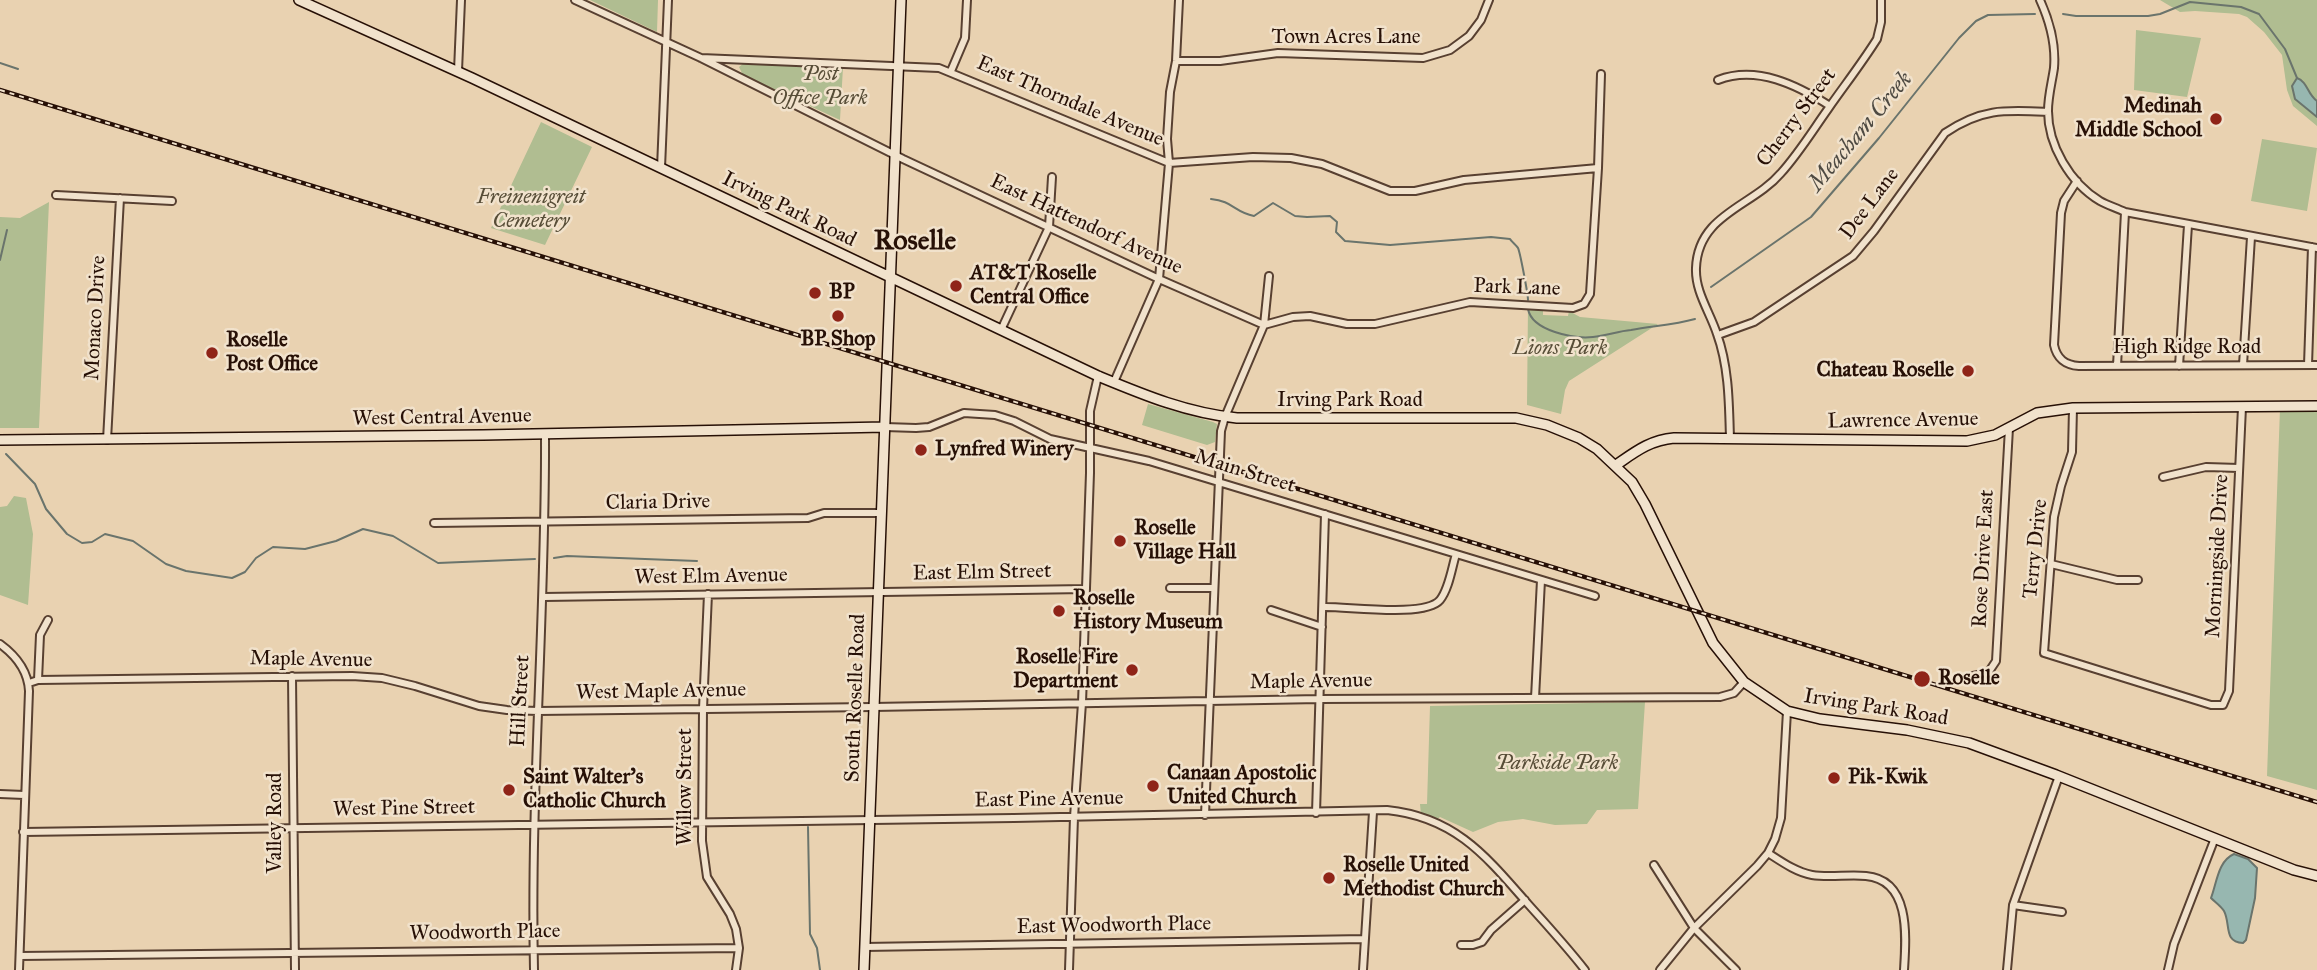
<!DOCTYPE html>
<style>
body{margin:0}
canvas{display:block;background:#e9d2b1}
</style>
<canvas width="2317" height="970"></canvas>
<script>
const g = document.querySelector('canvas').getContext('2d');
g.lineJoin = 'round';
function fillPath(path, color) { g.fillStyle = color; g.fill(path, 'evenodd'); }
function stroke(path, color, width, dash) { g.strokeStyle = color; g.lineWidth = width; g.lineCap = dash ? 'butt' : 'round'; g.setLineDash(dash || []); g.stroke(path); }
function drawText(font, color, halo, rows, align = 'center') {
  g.font = font + ' "IM FELL Great Primer",serif'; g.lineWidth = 5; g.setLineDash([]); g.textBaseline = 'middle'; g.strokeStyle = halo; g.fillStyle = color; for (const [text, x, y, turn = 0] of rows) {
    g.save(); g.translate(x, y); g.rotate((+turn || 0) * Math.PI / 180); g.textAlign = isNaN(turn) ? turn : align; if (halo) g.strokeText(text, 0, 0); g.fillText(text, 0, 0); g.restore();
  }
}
const green = new Path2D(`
 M590,0H658L657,32Z
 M2160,0H2317V126L2293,106L2287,90L2282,55L2264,32L2247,17L2239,14L2195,11L2180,12Z
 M2136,30L2201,38L2187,97L2134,90Z
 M744,63L843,67L840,120L743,75L739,67Z
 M541,122L592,147L545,245L491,228Z
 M2262,139L2317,148L2307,211L2251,201Z
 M49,202L39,428H0V217L20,218Z
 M1528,305L1543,306V315L1568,316L1569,311L1580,317L1658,324L1569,381L1565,390L1561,414L1527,405Z
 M1148,404L1213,422L1217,424L1215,442L1207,445L1142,425Z
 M2280,408L2317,410V790L2267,776Z
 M14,496L26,498L33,534L28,605L0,595V507L7,506Z
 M1645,702L1638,809L1597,810L1587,824L1555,825L1523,819L1498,822L1473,832L1440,817L1436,820L1421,815L1420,804H1427L1430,706Z`);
const water = new Path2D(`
 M2297,78C2308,82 2307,94 2317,101V117L2295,99L2292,86Z
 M2234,854L2248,859L2257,868L2255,898L2246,940L2243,943C2223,942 2231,924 2224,911C2221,906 2215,902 2211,898C2217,882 2218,861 2234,854Z`);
const stream = new Path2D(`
 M2063,14L2076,16H2148L2160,14L2190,2L2241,7L2259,14L2285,49L2297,78
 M0,63L18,69
 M1211,199C1233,201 1234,212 1254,216L1273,203L1295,216L1307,217L1330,216L1337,222L1336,232L1345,241L1390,245L1491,237L1510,239C1511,241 1517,246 1518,248C1520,252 1528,294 1528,300
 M0,260L7,230
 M1711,287L1811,217L1879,138L1959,38L1976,21L1988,15L2035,14
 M1528,309C1532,331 1574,339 1593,337C1606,336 1618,331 1631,330C1652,326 1674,325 1695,319
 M6,454L35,484L46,509L67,534L82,543L92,542L105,534L133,541L166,564L186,571L232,578L245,572L256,558L273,547L305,549L336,541L363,529L393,536L438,563L535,559
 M554,558L567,556L697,561
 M808,827L810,934L817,948L820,970`);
const street = new Path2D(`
 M575,0L701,58L903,159L1159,279L1264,325
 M2040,0C2050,22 2056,44 2054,68C2052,82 2048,96 2048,111C2048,145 2070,183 2100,201C2107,205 2117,208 2125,212L2317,248
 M701,58L939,68L1169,163L1253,157L1291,158L1322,164L1390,191H1415L1464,180L1598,168
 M1176,61H1220L1278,53L1423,58L1450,50L1469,36L1481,20L1489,0
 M458,71L461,0
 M951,71L965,38L967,0
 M1718,80C1757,65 1797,85 1830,106
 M661,168L668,0
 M2077,181L2064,201L2061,213L2054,345C2057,359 2065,365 2079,366L2317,365
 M56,195L172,201
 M1264,325L1293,317L1310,316L1347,324H1375L1470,302L1573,308L1584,304L1590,294L1598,168L1601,74
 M1001,330L1049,227L1052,177
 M1718,335L1754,322L1853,256L1874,231L1945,133C1982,108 2005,110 2048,112
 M2243,365L2251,237
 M2308,365L2312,247
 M2117,366L2125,212
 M2179,366L2188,225
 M1114,382L1159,279L1169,163L1167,139L1170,92L1176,61L1179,0
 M2073,408L2072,452L2061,486L2054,517L2044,653L2211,705H2223L2229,691L2242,407
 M885,427L916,428L929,427L964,413L995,415L1014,421L1050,439L1149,461L1595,596
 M1730,439C1729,404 1729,367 1717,334C1710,312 1695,292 1696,268C1698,214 1752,207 1781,173C1799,153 1813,130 1828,109C1844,86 1862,63 1877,39L1881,22V0
 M107,440L120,198
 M2163,477L2206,467L2239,468
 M434,523L808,518L824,513H881
 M2051,564L2117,580H2138
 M1170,588H1214
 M708,594L703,709L702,841L707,877L730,914L736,929L739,948L736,970
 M544,597L1086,589
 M1323,607C1346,606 1425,618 1440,600C1449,589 1452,567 1456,554
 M1271,610L1322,627
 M0,644C15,655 28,671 29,691L19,970
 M292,676L295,970
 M1973,676L1988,673L1996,661L2009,428
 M38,680L40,635L48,620
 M29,683L38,680L352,676L382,678L415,686L479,706L507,710L538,711L873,707L1320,699L1720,697L1734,693L1744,682
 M1535,698L1541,580
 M0,794L24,795
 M1316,813L1325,514
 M1205,815L1221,431L1225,417L1264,325L1269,276
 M23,832L1014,818L1387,810C1455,817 1486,856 1528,904C1547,925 1567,947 1585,970
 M1768,853C1782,862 1796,872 1812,875C1830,878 1848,874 1866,876C1911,880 1906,937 1904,970
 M1654,865L1694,928L1736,970
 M2013,905L2062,912
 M1461,945H1473L1482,942L1491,930L1525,900
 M864,947L1365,939
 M20,956L739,948
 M534,970C530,791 546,613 545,434
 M1069,970L1074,817L1082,703L1090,473V411L1098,376
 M1363,970L1373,812
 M1660,970L1694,928L1757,866L1768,853L1775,839L1781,818L1787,711
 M2007,970L2013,905L2059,776
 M2168,970L2174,944L2215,838`);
const secondary = new Path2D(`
 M299,0L472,78L1098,376C1144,395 1187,413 1237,418H1516L1547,425L1579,438L1597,449L1632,482L1645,504L1713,643L1744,682L1787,711L1820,719L1907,730L1969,743L2056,775L2294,870L2317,876
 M0,440L483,435L885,427
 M1616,465C1635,452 1650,440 1674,438L1967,441L1995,435L2037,413L2073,408L2317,406
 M864,970L901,0`);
const rail = new Path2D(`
 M0,90L2317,802`);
const markers = [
 [2216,119,7,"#8f2418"],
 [956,286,7,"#8f2418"],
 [815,293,7,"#8f2418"],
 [838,316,7,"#8f2418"],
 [212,353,7,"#8f2418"],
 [1968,371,7,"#8f2418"],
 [921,450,7,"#8f2418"],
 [1120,541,7,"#8f2418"],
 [1059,611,7,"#8f2418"],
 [1132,670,7,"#8f2418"],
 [1922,679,9,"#8f2418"],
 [1834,778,7,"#8f2418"],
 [1153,786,7,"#8f2418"],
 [509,790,7,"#8f2418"],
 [1329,878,7,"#8f2418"]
];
const streetNames = [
 ["Town Acres Lane",1346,38],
 ["East Thorndale Avenue",1070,102,23],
 ["Cherry Street",1797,118,-53],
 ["Dee Lane",1870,204,-53],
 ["Irving Park Road",789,210,26],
 ["East Hattendorf Avenue",1086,225,25],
 ["Park Lane",1517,288,2],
 ["Monaco Drive",96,318,-87],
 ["High Ridge Road",2187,348],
 ["Irving Park Road",1350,401],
 ["West Central Avenue",442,418,-1],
 ["Lawrence Avenue",1903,421,-1],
 ["Main Street",1245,472,17],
 ["Claria Drive",658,503,-1],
 ["Terry Drive",2036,549,-84],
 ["Morningside Drive",2218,556,-87],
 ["Rose Drive East",1984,559,-87],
 ["East Elm Street",982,573,-1],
 ["West Elm Avenue",711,577,-1],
 ["Maple Avenue",311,660,1],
 ["Maple Avenue",1311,682,-1],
 ["West Maple Avenue",661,692,-1],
 ["South Roselle Road",856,698,-88],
 ["Hill Street",521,701,-87],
 ["Irving Park Road",1876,708,9],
 ["Willow Street",686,787,-90],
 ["East Pine Avenue",1049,800,-1],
 ["West Pine Street",404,809,-1],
 ["Valley Road",276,823,-90],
 ["East Woodworth Place",1114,926,-1],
 ["Woodworth Place",485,933,-1]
];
const parkNames = [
 ["Post",820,75],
 ["Office Park",820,99],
 ["Freinenigreit",531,198],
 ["Cemetery",531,222],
 ["Lions Park",1560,349],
 ["Parkside Park",1557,764]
];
const poiNames = [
 ["Medinah",2202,107,"right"],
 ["Middle School",2202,131,"right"],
 ["AT&T Roselle",970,274],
 ["Central Office",970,298],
 ["BP",829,293],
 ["BP Shop",838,340,"center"],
 ["Roselle",226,341],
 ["Post Office",226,365],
 ["Chateau Roselle",1954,371,"right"],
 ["Lynfred Winery",935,450],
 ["Roselle",1134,529],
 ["Village Hall",1134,553],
 ["Roselle",1073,599],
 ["History Museum",1073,623],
 ["Roselle Fire",1118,658,"right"],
 ["Department",1118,682,"right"],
 ["Roselle",1938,679],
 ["Canaan Apostolic",1167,774],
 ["United Church",1167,798],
 ["Saint Walter's",523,778],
 ["Catholic Church",523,802],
 ["Pik-Kwik",1848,778],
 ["Roselle United",1343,866],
 ["Methodist Church",1343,890]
];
const waterNames = [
 ["Meacham Creek",1861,132,-50]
];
const districtNames = [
 ["Roselle",915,242]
];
fillPath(green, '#b0bd91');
fillPath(water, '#97b7b0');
stroke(water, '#6a746c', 2);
stroke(stream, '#6a746c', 2);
stroke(street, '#584031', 10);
stroke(secondary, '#271006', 12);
stroke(street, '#f1e2cc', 6);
stroke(secondary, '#f1e2cc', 9);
stroke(rail, '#271006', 4.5);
stroke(rail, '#f1e2cc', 2, [5]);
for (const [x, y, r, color] of markers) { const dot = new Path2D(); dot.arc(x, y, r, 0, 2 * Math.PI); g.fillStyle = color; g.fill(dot); stroke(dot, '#f1e2cc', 2.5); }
drawText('21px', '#271006', '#f1e2cc', streetNames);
drawText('italic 21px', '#574d37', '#f1e2cc', parkNames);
drawText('bold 21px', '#271006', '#f1e2cc', poiNames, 'left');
drawText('italic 23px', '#4e4a42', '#f1e2cc', waterNames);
drawText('bold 28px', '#271006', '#f1e2cc', districtNames);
</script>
